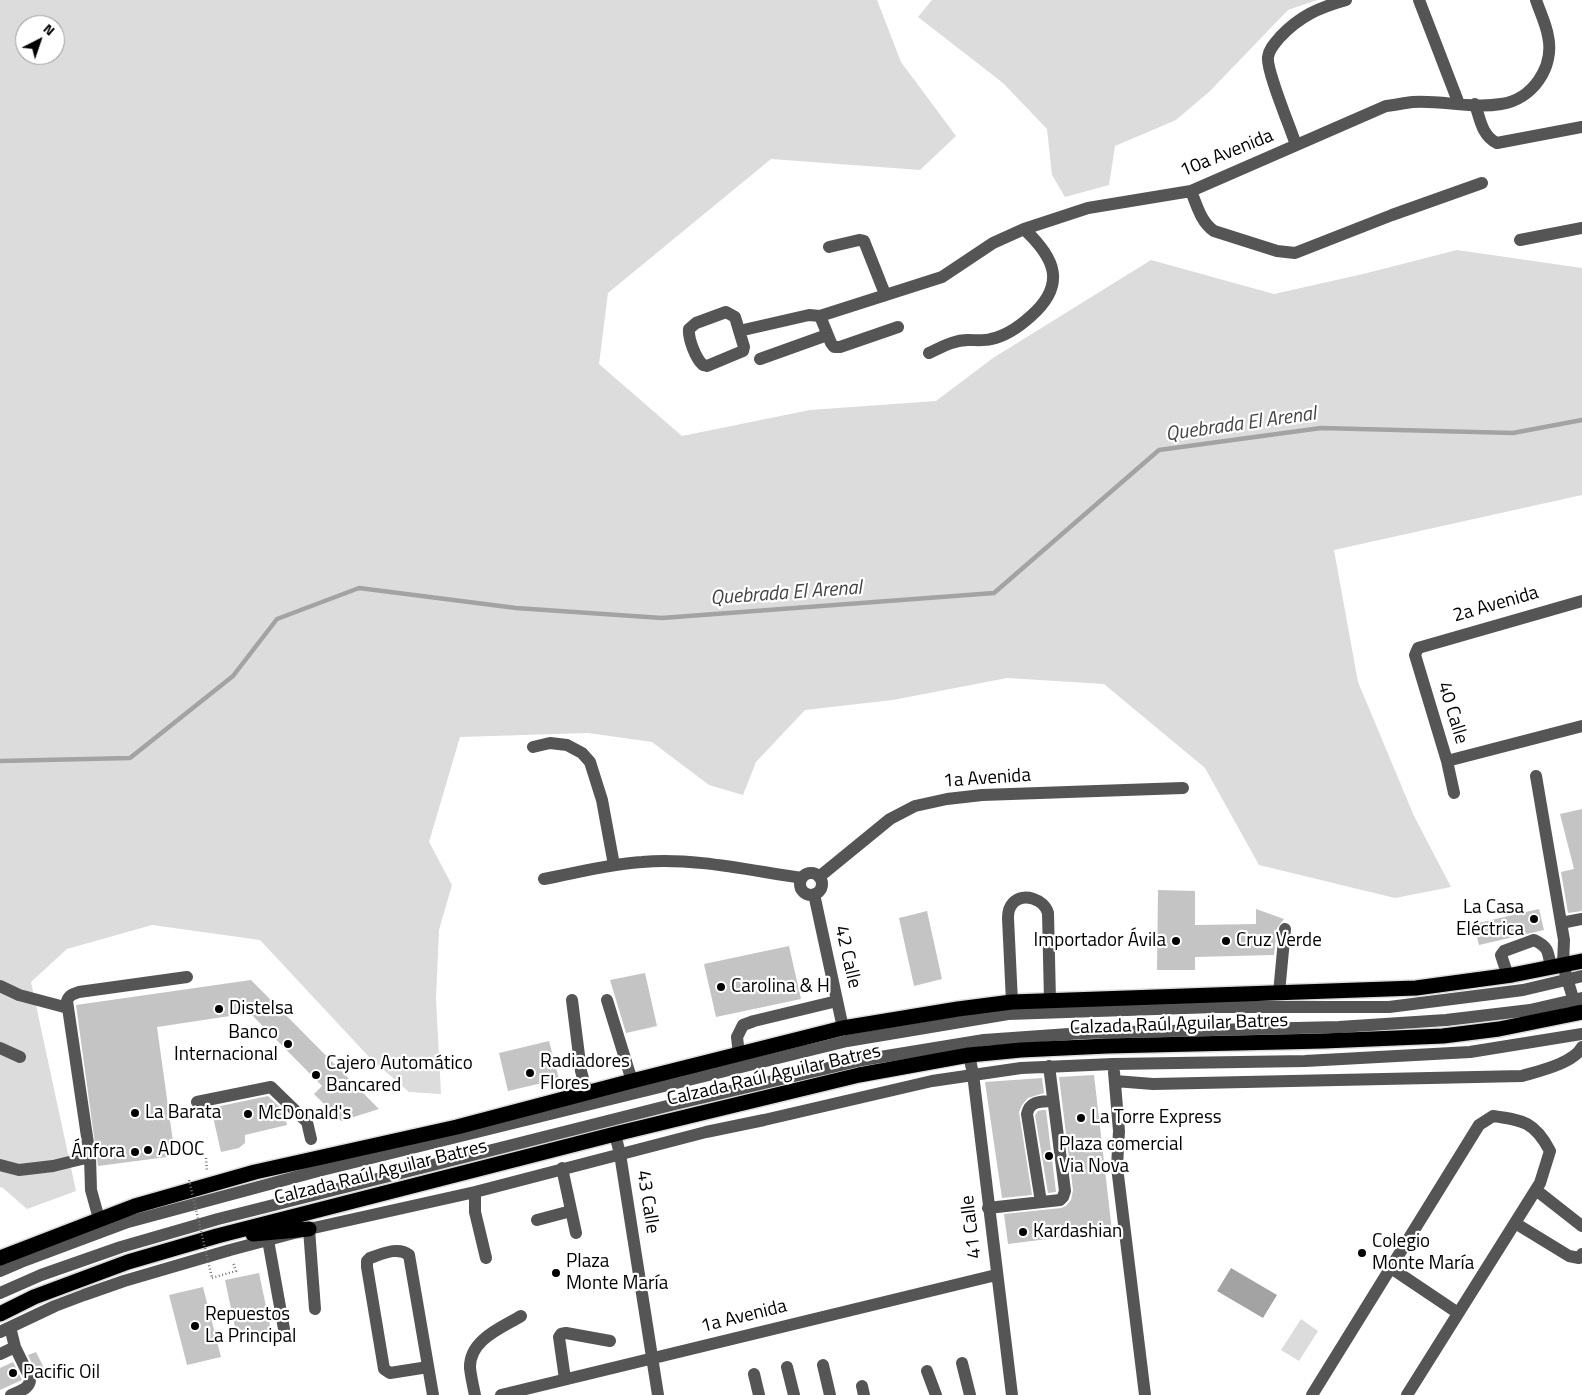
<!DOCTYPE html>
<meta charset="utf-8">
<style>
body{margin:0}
#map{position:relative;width:1582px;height:1395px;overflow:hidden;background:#fff;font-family:"Titillium Web",sans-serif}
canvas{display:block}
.north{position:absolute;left:15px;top:15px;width:50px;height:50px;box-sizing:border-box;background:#fff;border:1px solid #999;border-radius:50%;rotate:41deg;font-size:14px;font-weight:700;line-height:20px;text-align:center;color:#000}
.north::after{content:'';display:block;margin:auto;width:18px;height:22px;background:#000;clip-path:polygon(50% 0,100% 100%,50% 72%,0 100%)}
</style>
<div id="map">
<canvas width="1582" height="1395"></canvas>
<div class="north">N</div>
</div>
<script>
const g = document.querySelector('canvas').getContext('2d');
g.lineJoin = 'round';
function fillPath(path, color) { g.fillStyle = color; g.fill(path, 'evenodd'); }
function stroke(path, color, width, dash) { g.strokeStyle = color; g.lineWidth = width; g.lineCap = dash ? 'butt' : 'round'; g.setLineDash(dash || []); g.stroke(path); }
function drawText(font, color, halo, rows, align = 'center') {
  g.font = font + ' "Titillium Web",sans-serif'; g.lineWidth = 4.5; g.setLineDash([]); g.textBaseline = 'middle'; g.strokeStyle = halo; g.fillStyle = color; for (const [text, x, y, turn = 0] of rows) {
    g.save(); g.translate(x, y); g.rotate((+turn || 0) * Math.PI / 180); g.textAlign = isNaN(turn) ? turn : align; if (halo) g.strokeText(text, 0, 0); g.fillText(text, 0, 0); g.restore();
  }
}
const green = new Path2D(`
 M0,0H877L901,62L956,136L920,170L771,159L608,293L599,364L682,436L810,410L936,401L993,358L1151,260L1274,294L1363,274L1457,250L1582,268V495L1334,550L1358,682L1414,816L1451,887L1395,898L1259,865L1205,768L1104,684L1007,678L893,700L805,710L756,762L743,795L709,785L652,742L588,733L460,737L429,842L452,885L439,930L436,999L441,1094L409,1092L370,1058L260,940L152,925L67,949L31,982L76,1191L27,1209L3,1188L0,1187ZM25,25H55V55H25Z
 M932,0H1317L1288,10L1210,91L1176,120L1115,146L1109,185L1065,197L1052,175L1047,129L1003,83L918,17Z
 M1301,1319L1318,1331L1299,1361L1281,1350Z`);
const water = new Path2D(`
 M1231,1268L1277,1295L1263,1318L1217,1291Z`);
const stream = new Path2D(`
 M0,761L130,758L233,676L277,619L359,588L516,608L662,618L994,593L1159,450L1321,428L1513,433L1582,420`);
const building = new Path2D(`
 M1582,809V911L1568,913L1561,872L1574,869L1560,814Z
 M1158,890L1195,891V925L1256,924V909L1284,919L1277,928L1274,955L1195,957V970H1157Z
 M1539,909L1544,930L1479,945L1474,924Z
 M927,911L942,979L914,986L899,918Z
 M789,946L801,999L716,1017L704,964Z
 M645,973L657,1026L626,1033L610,980Z
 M251,980L379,1109L341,1121L314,1094L322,1086L250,1013L157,1027L175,1156L98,1166L76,1005Z
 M549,1041L559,1079L508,1091L499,1053Z
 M1094,1075L1112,1231L1008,1244L1004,1214L1061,1208L1066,1206L1071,1200L1073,1190L1059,1077Z
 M1042,1078L1044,1093L1028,1098L1022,1105L1019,1112L1032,1195L1002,1198L985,1082Z
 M268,1096L284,1111L287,1125L245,1135V1143L239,1148L221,1152L211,1108Z
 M1042,1110H1046L1056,1192L1048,1193L1035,1115L1038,1111Z
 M259,1273L271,1330L237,1337L225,1280Z
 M203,1287L221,1357L187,1365L169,1295Z
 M36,1352L45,1370L37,1374L28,1355Z
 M13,1362L22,1380L0,1390V1368Z`);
const path = new Path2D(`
 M206,1158L207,1172
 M212,1278L236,1271L233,1262`);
const minor = new Path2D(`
 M1419,0L1459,104
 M1475,104C1480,119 1482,136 1497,143L1582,127
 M1296,145C1291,129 1266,70 1268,57C1269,49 1275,43 1280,37C1300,16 1318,8 1346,0
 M1191,191C1197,206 1201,222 1214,231L1277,251L1295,253L1392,215L1482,183
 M1520,240L1582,228
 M829,247L859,240L864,241L885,294
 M726,312L735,317L744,347L743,351L707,366L703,365C696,359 688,339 689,329L696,323Z
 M820,316L831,343L834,347H840L898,327
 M739,331L809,315L820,316L942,277L993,243L1024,229L1088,208L1191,191L1386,106C1395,105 1404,103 1413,102C1442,100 1472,109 1501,104C1532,100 1555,67 1548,36C1546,24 1540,12 1536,0
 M929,353C942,347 954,340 968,340C976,340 984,341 991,339C1006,336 1020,326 1031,316C1067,284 1055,258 1024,229
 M760,359L827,335
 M533,747L550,743L567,745L582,753L590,762L602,800L614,865
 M1447,761L1582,726
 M1536,776L1564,940L1563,965L1576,1008
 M1454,793L1447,761L1415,655L1418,648L1582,601
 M800 884a11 11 0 1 1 22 0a11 11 0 1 1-22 0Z
 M819,877L890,819L915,806L947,799L982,795L1183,788
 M544,879C576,873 609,864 642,862C693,857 752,871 802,878
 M814,894L843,1028
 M1561,923L1582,919
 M1508,976L1501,955L1504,951L1534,940C1549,947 1548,952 1551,968
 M0,986L19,995L68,1008
 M1279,993L1285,929
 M572,1000L581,1071L587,1093
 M607,1000L632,1081
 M1012,1002L1008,918C1008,913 1009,907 1013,903C1023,892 1044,899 1048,913L1050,1001
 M0,1048L20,1057
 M739,1055L737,1037L743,1025L754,1021L837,1001
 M969,1055L973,1074L1012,1395
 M1114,1072L1119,1131L1117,1167L1145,1395
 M1115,1081L1153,1084L1522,1076C1539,1071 1574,1063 1582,1047
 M197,1102L271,1087L307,1122L311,1139
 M615,1134L620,1154L658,1395
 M0,1165L19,1170L53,1166L90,1157
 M562,1168L576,1233
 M1536,1190L1582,1226
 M475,1192V1212L486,1258
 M1041,1202L1027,1114C1030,1100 1041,1102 1053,1101
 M988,1208L1060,1200L1063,1197L1065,1191L1049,1066
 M99,1219L91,1190L90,1157L67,1001C69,995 73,994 79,992L187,977
 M537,1220L571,1211
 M1515,1223L1569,1256L1579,1258L1582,1254
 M309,1229L315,1309
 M268,1240L284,1329
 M1391,1268L1458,1313
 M0,1271L21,1262L128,1222L318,1171L847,1041L1008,1014L1215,1007H1389L1523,990L1582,976
 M0,1293L41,1275L121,1247L218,1219L675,1104L862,1060L984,1040L1083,1033L1339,1027L1446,1020L1530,1010L1582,998
 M10,1327L15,1347L30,1378C31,1389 19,1391 11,1395
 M0,1332L55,1306L84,1295L124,1281L230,1250L309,1229L475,1192L706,1132L764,1120L932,1081L1021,1068L1113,1064L1305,1061L1470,1052L1582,1034
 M0,1354L15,1347
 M962,1363L970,1395
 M823,1365L830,1395
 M428,1367L390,1373L384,1369L367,1267V1261L370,1258C382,1254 398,1246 409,1255L433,1395
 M787,1367L794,1395
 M927,1371L936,1395
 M754,1374L759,1395
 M565,1379L559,1337L561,1334L566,1333L610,1341
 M862,1386L864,1395
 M475,1395C473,1386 471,1377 470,1368C469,1340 501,1328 521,1316
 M501,1395L996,1275
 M1312,1395L1479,1125L1493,1116C1523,1120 1535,1122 1550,1151L1540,1183L1407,1395`);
const highway = new Path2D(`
 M253,1234L309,1229
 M0,1258L135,1206L255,1172L457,1127L632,1081L843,1028L958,1009L1012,1002L1416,988L1512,975L1582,961
 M0,1314L34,1297L128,1262L217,1236L615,1134L859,1075L969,1055L1021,1050L1107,1046L1324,1041L1443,1036L1499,1029L1582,1012`);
const pathBridge = new Path2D(`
 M189,1180L212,1278`);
const markers = [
 [1534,919,5,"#000"],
 [1176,941,5,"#000"],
 [1226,941,5,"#000"],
 [721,987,5,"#000"],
 [219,1009,5,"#000"],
 [288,1044,5,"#000"],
 [530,1073,5,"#000"],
 [316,1075,5,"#000"],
 [135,1113,5,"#000"],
 [248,1114,5,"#000"],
 [1081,1118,5,"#000"],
 [148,1150,5,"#000"],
 [135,1152,5,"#000"],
 [1049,1156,5,"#000"],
 [1023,1232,5,"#000"],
 [1362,1253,5,"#000"],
 [556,1273,5,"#000"],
 [195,1326,5,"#000"],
 [13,1373,5,"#000"]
];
const streetNames = [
 ["10a Avenida",1227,154,-22],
 ["2a Avenida",1496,605,-16],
 ["40 Calle",1452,713,73],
 ["1a Avenida",987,779,-4],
 ["42 Calle",847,957,77],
 ["Calzada Raúl Aguilar Batres",1179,1025,-2],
 ["Calzada Raúl Aguilar Batres",774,1076,-13],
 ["Calzada Raúl Aguilar Batres",381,1173,-14],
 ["43 Calle",647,1202,81],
 ["41 Calle",972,1227,-97],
 ["1a Avenida",744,1317,-14]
];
const poiNames = [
 ["La Casa",1524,908,"right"],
 ["Eléctrica",1524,930,"right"],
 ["Importador Ávila",1166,941,"right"],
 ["Cruz Verde",1236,941],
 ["Carolina & H",731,987],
 ["Distelsa",229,1009],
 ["Banco",278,1033,"right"],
 ["Internacional",278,1055,"right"],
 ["Radiadores",540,1062],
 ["Flores",540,1084],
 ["Cajero Automático",326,1064],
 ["Bancared",326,1086],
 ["La Barata",145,1113],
 ["McDonald's",258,1114],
 ["La Torre Express",1091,1118],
 ["Plaza comercial",1059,1145],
 ["Via Nova",1059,1167],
 ["ADOC",158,1150],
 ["Ánfora",125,1152,"right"],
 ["Kardashian",1033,1232],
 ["Colegio",1372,1242],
 ["Monte María",1372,1264],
 ["Plaza",566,1262],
 ["Monte María",566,1284],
 ["Repuestos",205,1315],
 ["La Principal",205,1337],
 ["Pacific Oil",23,1373]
];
const waterNames = [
 ["Quebrada El Arenal",1241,425,-8],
 ["Quebrada El Arenal",786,594,-4]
];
fillPath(green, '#dcdcdc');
fillPath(water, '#a3a3a3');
stroke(stream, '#a3a3a3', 4.5);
fillPath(building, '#c4c4c4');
stroke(highway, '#dbdbdb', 18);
stroke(path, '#777', 2.5, [1, 2.5]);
stroke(minor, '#555', 12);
stroke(highway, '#000', 15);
stroke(pathBridge, '#777', 2.5, [1, 2.5]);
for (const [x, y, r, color] of markers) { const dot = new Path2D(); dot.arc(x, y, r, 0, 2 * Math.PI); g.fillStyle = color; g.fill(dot); stroke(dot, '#fff', 2); }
drawText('19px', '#000', '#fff', streetNames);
drawText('19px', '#000', '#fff', poiNames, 'left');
drawText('italic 20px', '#444', '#fff', waterNames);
</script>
